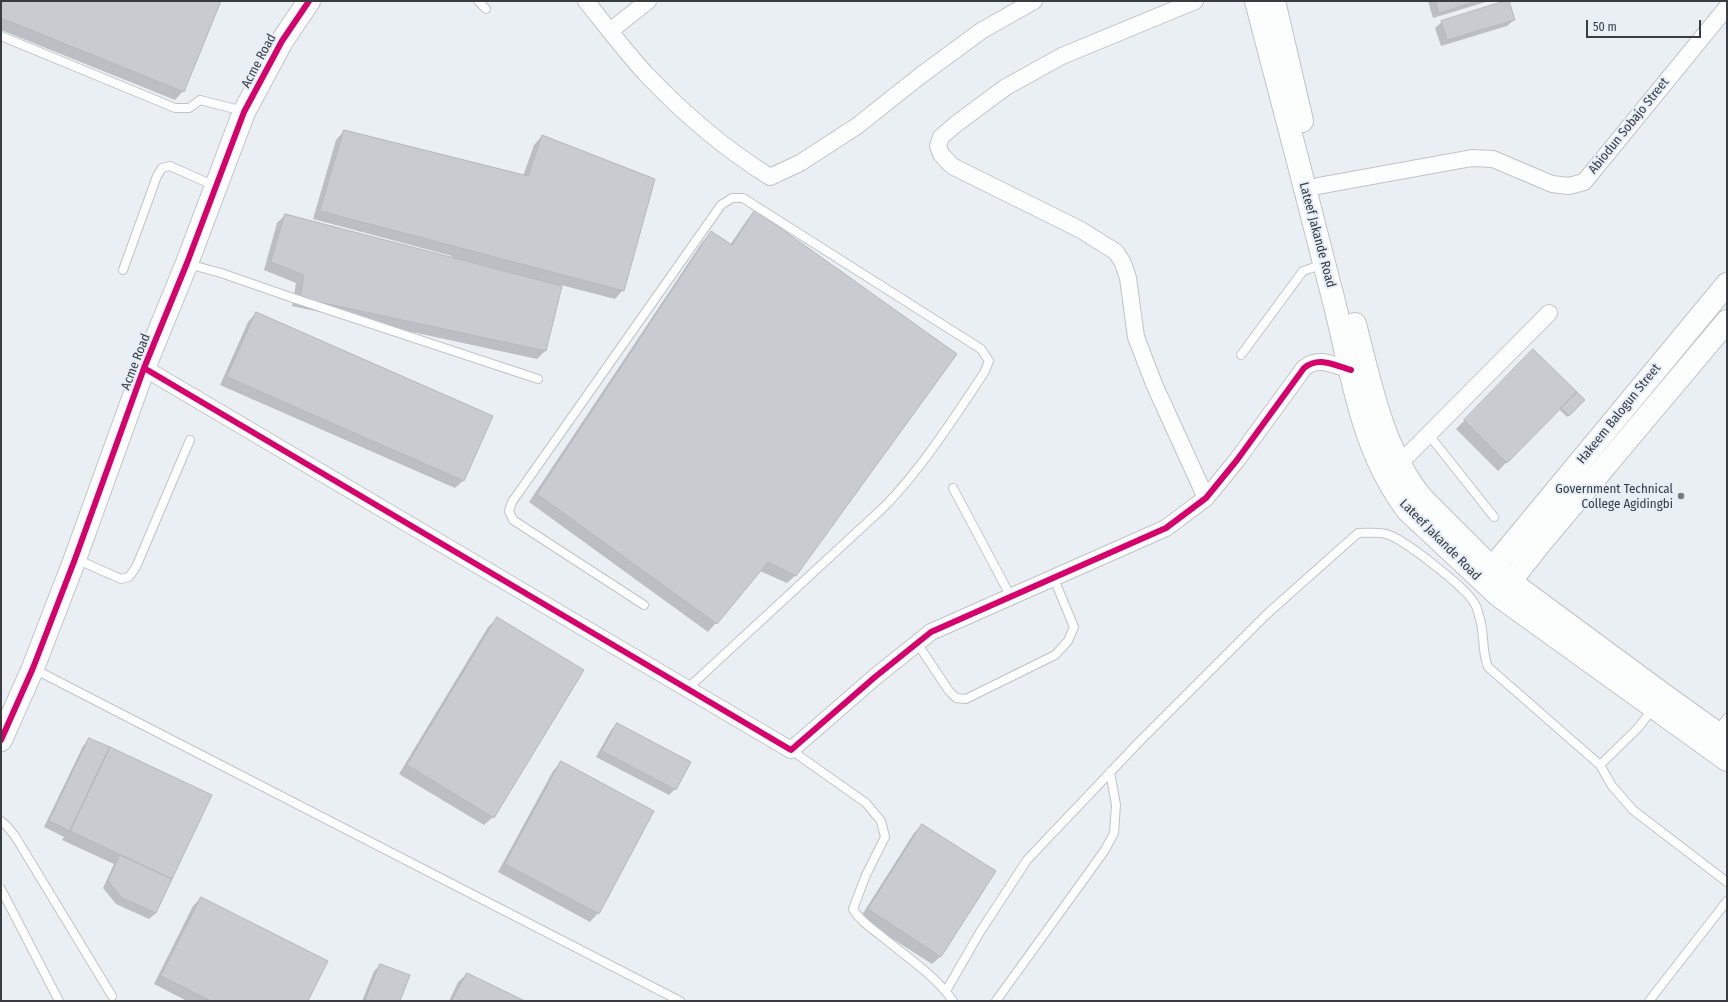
<!DOCTYPE html>
<style>
body{margin:0}
#map{position:relative;width:1728px;height:1002px;overflow:hidden;background:#eaeff4;font-family:"Fira Sans Condensed",sans-serif}
canvas{display:block}
.frame{position:absolute;inset:0;border:2px solid #393c40;pointer-events:none}
.scale{position:absolute;left:1586px;top:20px;width:115px;height:18px;box-sizing:border-box;border:2px solid #393c40;border-top:0;padding-left:5px;font-size:12px;line-height:14px;white-space:nowrap;color:#393c40;-webkit-text-stroke:3px #e6eef8;paint-order:stroke}
</style>
<div id="map">
<canvas width="1728" height="1002"></canvas>
<div class="frame"></div>
<div class="scale">50 m</div>
</div>
<script>
const g = document.querySelector('canvas').getContext('2d');
g.lineJoin = 'round';
function fillPath(path, color) { g.fillStyle = color; g.fill(path, 'evenodd'); }
function stroke(path, color, width, dash) { g.strokeStyle = color; g.lineWidth = width; g.lineCap = dash ? 'butt' : 'round'; g.setLineDash(dash || []); g.stroke(path); }
function drawText(font, color, halo, rows, align = 'center') {
  g.font = font + ' "Fira Sans Condensed",sans-serif'; g.lineWidth = 4; g.setLineDash([]); g.textBaseline = 'middle'; g.strokeStyle = halo; g.fillStyle = color; for (const [text, x, y, turn = 0] of rows) {
    g.save(); g.translate(x, y); g.rotate((+turn || 0) * Math.PI / 180); g.textAlign = isNaN(turn) ? turn : align; if (halo) g.strokeText(text, 0, 0); g.fillText(text, 0, 0); g.restore();
  }
}
const shadow = new Path2D(`
 M1,1H220L183,91L175,100L1,30Z
 M1428,1H1489L1433,18Z
 M1514,20L1507,26L1441,46L1435,28L1442,22Z
 M344,131L523,176L534,145L542,136L623,290L615,299L561,285L545,351L537,359L292,306L296,283L264,270L277,223L285,215L452,258V256L313,219L336,140Z
 M755,211L796,575L787,583L760,571L708,632L529,502L703,241L711,233L730,245L747,220Z
 M256,313L464,480L455,488L220,385L248,322Z
 M1533,351L1584,400L1567,417L1559,409L1498,471L1456,429Z
 M497,619L493,817L484,825L399,774L488,627Z
 M617,724L675,789L669,795L596,757L611,730Z
 M89,739L211,795L156,913L149,919L116,904L103,888L114,864L62,840L64,837L44,827L83,746Z
 M561,762L653,812L598,913L590,922L498,872L553,771Z
 M922,825L941,956L932,964L860,918L914,833Z
 M201,898L307,1001H187L154,984L193,906Z
 M381,965L398,1001H362L374,971Z
 M467,974L522,1001H449L458,982Z`);
const building = new Path2D(`
 M1,1H221L184,92L1,18Z
 M1436,1H1477L1439,13Z
 M1505,1H1509L1515,20L1447,40L1441,21Z
 M344,130L528,176L542,135L655,179L624,291L320,211Z
 M755,210L957,354L796,576L768,562L717,624L537,494L711,231L732,245Z
 M285,214L562,286L546,351L300,298L304,275L271,262Z
 M256,312L493,416L464,481L227,377Z
 M1533,349L1577,392L1507,463L1464,420Z
 M1577,392L1585,400L1569,416L1561,408Z
 M497,617L584,670L494,818L407,765Z
 M617,723L691,762L676,790L602,751Z
 M89,738L110,747L70,831L49,821Z
 M110,747L212,795L172,879L70,831Z
 M561,761L654,811L599,914L505,864Z
 M922,824L996,871L941,957L868,909Z
 M120,855L172,879L156,913L122,898L108,881Z
 M201,897L328,961L308,1001H211L161,976Z
 M380,964L410,975L400,1001H365Z
 M467,973L525,1001H452Z`);
const lane = new Path2D(`
 M478,1L486,9
 M1,36L175,108H189L200,100L243,111
 M188,264L221,273L293,298L538,379
 M123,270L157,176L162,168L170,166L215,186
 M1241,355L1303,271L1324,264
 M1429,435L1494,517
 M953,488L1011,597
 M76,559L121,579L129,577L136,567L190,440
 M644,605L513,520L509,511L512,502L721,205L732,198H743L981,349L989,361L984,373C953,419 923,467 884,507L687,689
 M917,643L949,691L956,698L966,699L1055,655L1068,641L1074,627L1054,579
 M34,669L680,1001
 M1717,731L1727,718
 M791,750L866,803L881,821L885,837L866,875L853,909C859,920 871,928 880,935C904,955 935,975 953,1001
 M1600,765L1638,728L1654,707
 M1,821L6,825L15,836L112,996
 M1,889L59,1001
 M946,991L980,932L1027,860L1140,741L1267,614L1358,533C1368,533 1377,532 1386,534C1403,538 1463,586 1473,601C1476,605 1478,611 1479,616C1485,631 1481,649 1488,667L1600,765L1612,786L1633,810L1727,882
 M996,1001L1105,850L1114,833L1116,805L1110,772
 M1649,1001L1727,901`);
const street = new Path2D(`
 M586,1C606,26 625,51 646,74C683,113 725,149 770,177L800,163L857,126L920,76L981,31L1034,1
 M1195,1L1062,56L1006,87L956,124L941,137L938,146L941,154L952,166L1081,230L1116,252L1123,263L1128,278L1136,337L1154,384L1206,498
 M610,31L648,1
 M1318,186L1472,158L1493,159L1552,184L1569,186L1584,182L1727,7
 M144,368L791,750L875,677L931,632L1166,528L1206,498L1237,460L1304,368C1319,356 1333,365 1351,370
 M1400,463L1549,313`);
const secondary = new Path2D(`
 M1256,1C1282,99 1307,196 1332,294C1352,369 1359,447 1408,511L1499,596L1727,760
 M1274,1L1302,121
 M1355,324C1370,382 1383,451 1422,498L1492,568L1664,695L1727,740
 M1483,579L1727,284
 M1502,592L1538,546L1727,321
 M1,740L33,668L75,559L144,368L187,263L244,112L282,41L309,1`);
const cycleway = new Path2D(`
 M144,368L791,750L875,677L931,632L1166,528L1206,498L1237,460L1304,368C1319,356 1333,365 1351,370
 M1,740L33,668L75,559L144,368L187,263L244,112L282,41L309,1`);
const markers = [
 [1681,496,4,"#777b7f"]
];
const streetNames = [
 ["Acme Road",259,61,-62],
 ["Abiodun Sobajo Street",1629,126,-51],
 ["Lateef Jakande Road",1317,235,75],
 ["Acme Road",136,362,-69],
 ["Hakeem Balogun Street",1619,414,-51],
 ["Lateef Jakande Road",1440,540,45]
];
const poiNames = [
 ["Government Technical",1673,489],
 ["College Agidingbi",1673,504]
];
fillPath(shadow, '#0003');
fillPath(building, '#c8ccd0');
stroke(building, '#b4b7bb', 1);
stroke(lane, '#c0c4c7', 10);
stroke(street, '#c0c4c7', 18);
stroke(secondary, '#c0c4c7', 24);
stroke(lane, '#fcfdfd', 8);
stroke(street, '#fcfdfd', 16);
stroke(secondary, '#fcfdfd', 22);
stroke(cycleway, '#d6006c', 6);
for (const [x, y, r, color] of markers) { const dot = new Path2D(); dot.arc(x, y, r, 0, 2 * Math.PI); g.fillStyle = color; g.fill(dot); stroke(dot, '#e6eef8', 1.5); }
drawText('13px', '#393c40', '#e6eef8', streetNames);
drawText('13px', '#393c40', '#e6eef8', poiNames, 'right');
</script>
